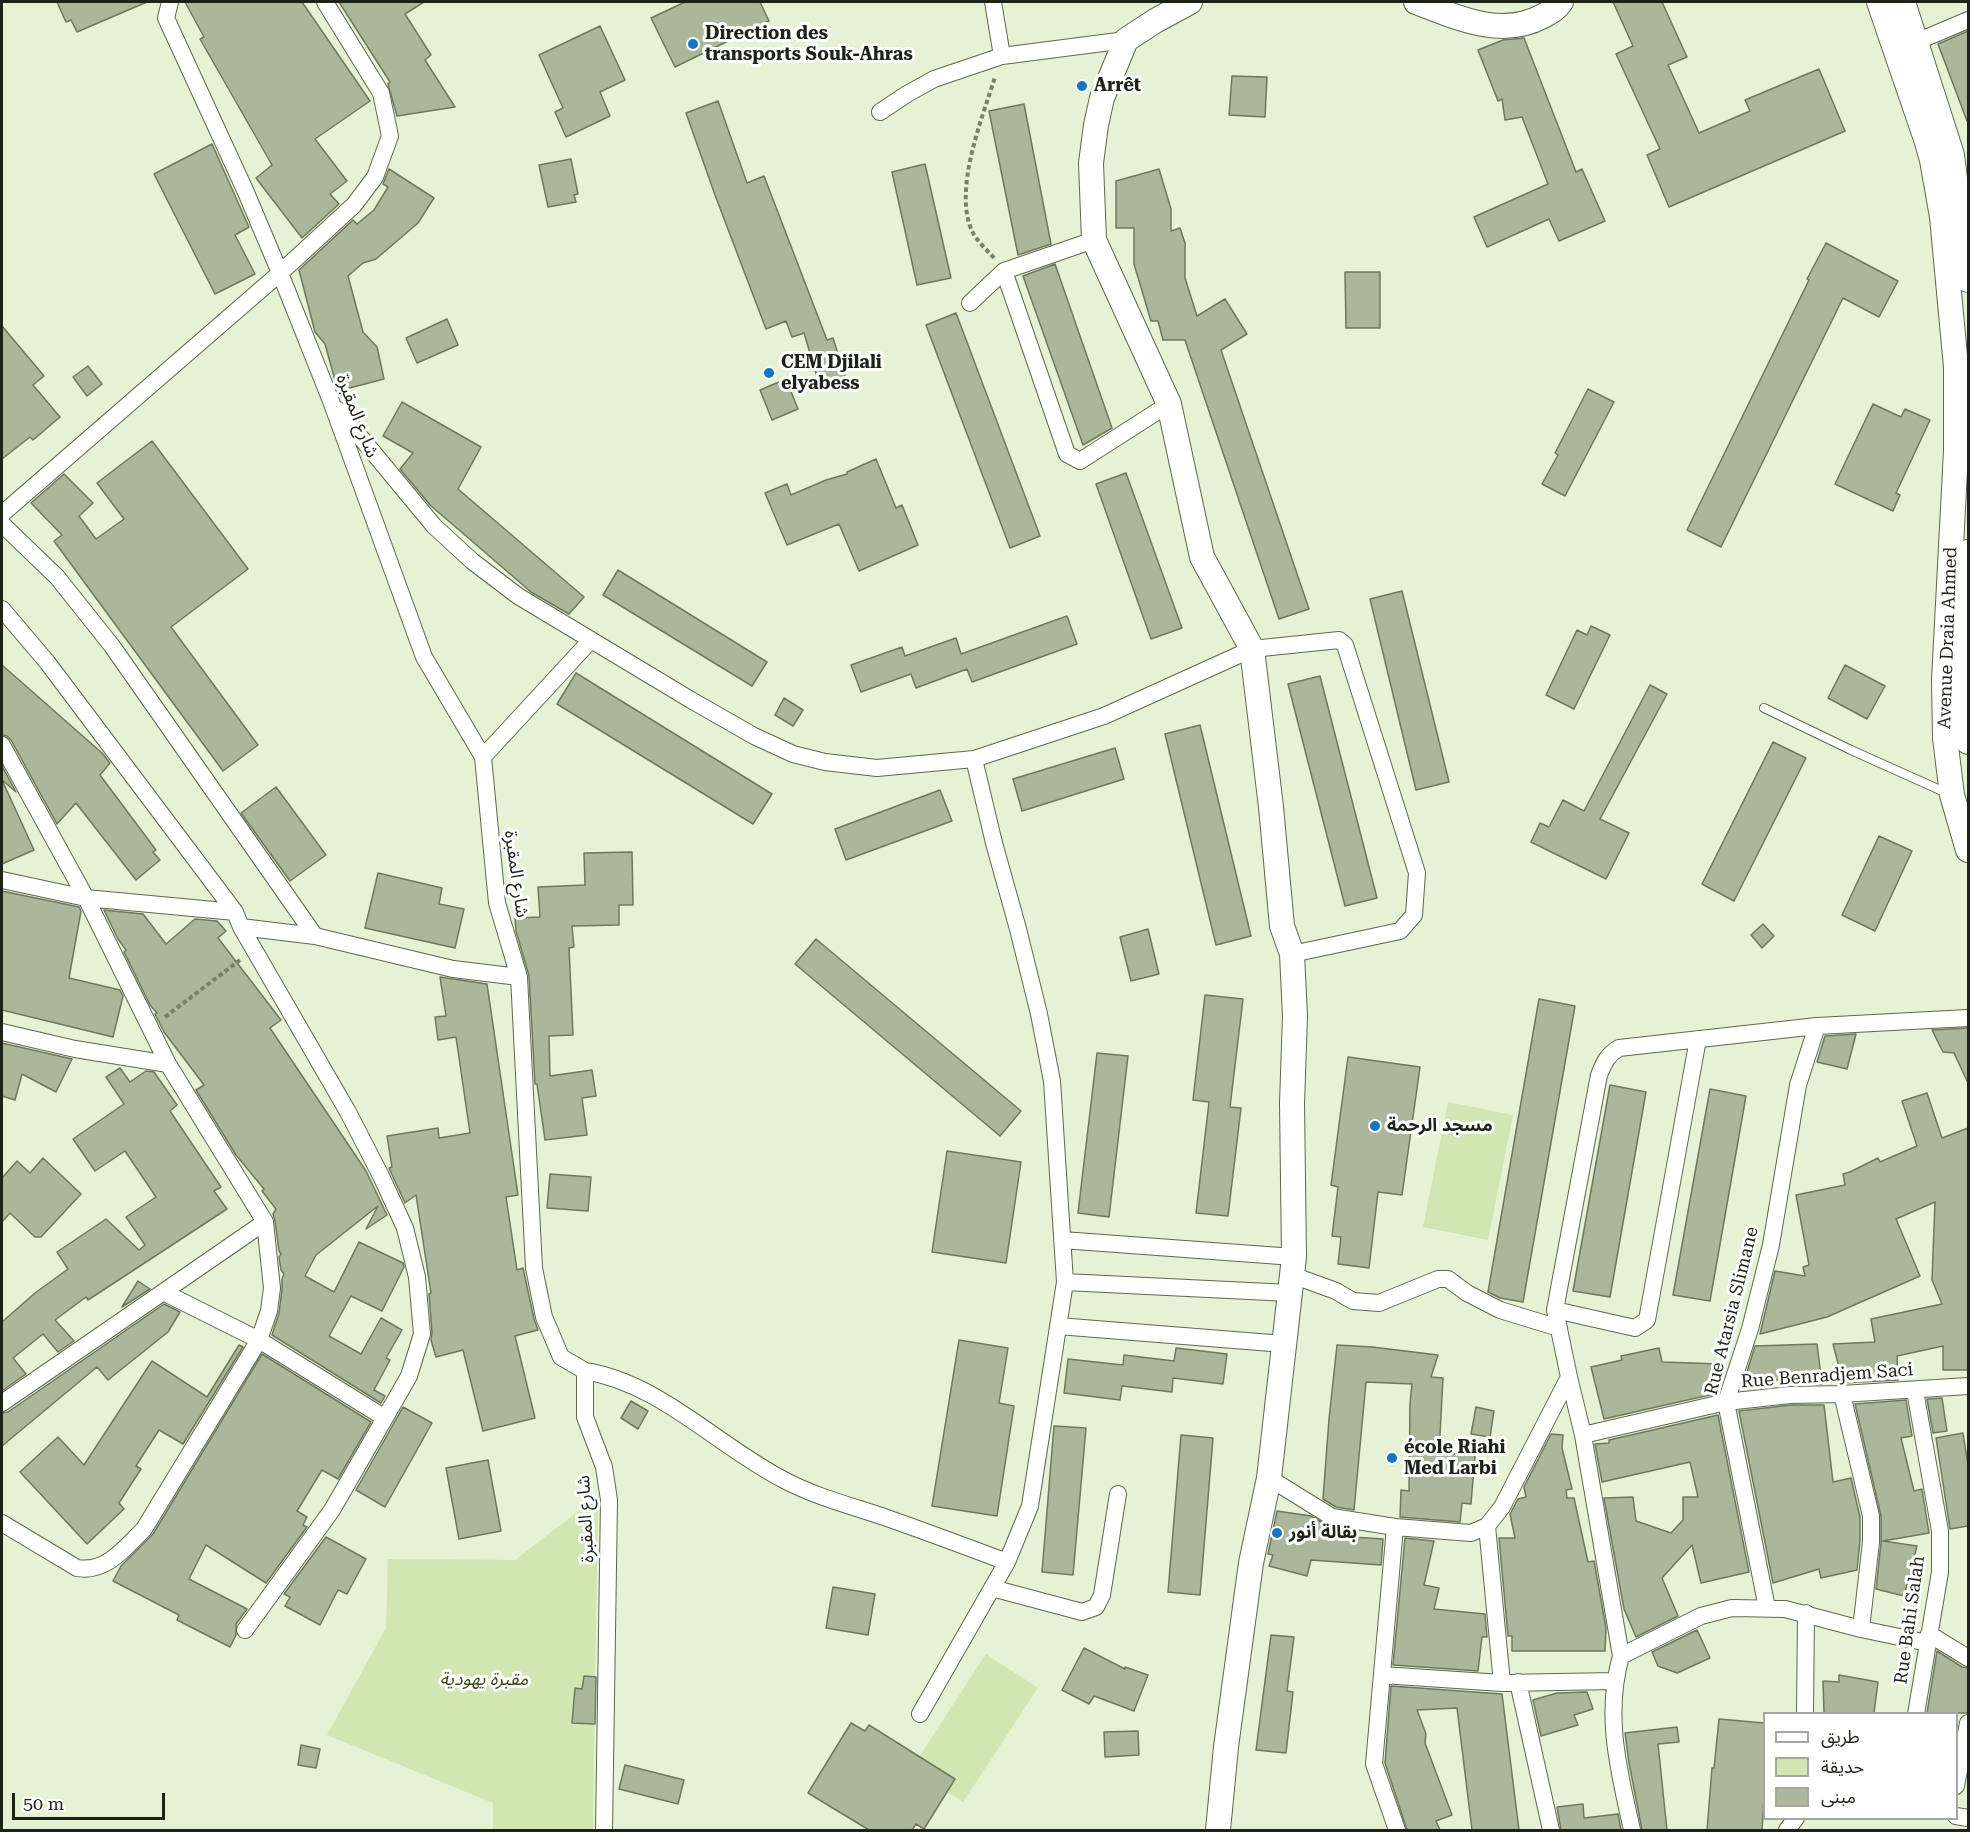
<!DOCTYPE html>
<meta charset="utf-8">
<style>
body{margin:0}
#map{position:relative;width:1970px;height:1832px;overflow:hidden;background:#e5f2d3;font-family:"Roboto Serif","Noto Sans Arabic",serif}
canvas{display:block}
.frame{position:absolute;inset:0;border:3px solid #1e2317;pointer-events:none}
.legend{position:absolute;left:1763px;top:1712px;width:195px;height:108px;box-sizing:border-box;background:#fff;border:2px solid #a5a7a2;margin:0;padding:8px 10px;list-style:none;font-size:18px;color:#1e2317}
.legend li{display:flex;align-items:center;gap:12px;height:30px}
.legend b{width:30px;border:2px solid #a5a7a2}
.scale{position:absolute;left:12px;top:1793px;width:153px;height:27px;box-sizing:border-box;border:3px solid #1e2317;border-top:0;padding-left:8px;font-size:18px;line-height:21px;white-space:nowrap;color:#1e2317;-webkit-text-stroke:4px #fff;paint-order:stroke}
</style>
<div id="map">
<canvas width="1970" height="1832"></canvas>
<div class="frame"></div>
<ul class="legend">
<li><b style="height:8px;background:#fff"></b>طريق</li>
<li><b style="height:16px;background:#d1e6b2"></b>حديقة</li>
<li><b style="height:16px;background:#abb79a"></b>مبنى</li>
</ul>
<div class="scale">50 m</div>
</div>
<script>
const g = document.querySelector('canvas').getContext('2d');
g.lineJoin = 'round';
function fillPath(path, color) { g.fillStyle = color; g.fill(path, 'evenodd'); }
function stroke(path, color, width, dash) { g.strokeStyle = color; g.lineWidth = width; g.lineCap = dash ? 'butt' : 'round'; g.setLineDash(dash || []); g.stroke(path); }
function drawText(font, color, halo, rows, align = 'center') {
  g.font = font + ' "Roboto Serif","Noto Sans Arabic",serif'; g.lineWidth = 6; g.setLineDash([]); g.textBaseline = 'middle'; g.strokeStyle = halo; g.fillStyle = color; for (const [text, x, y, turn = 0] of rows) {
    g.save(); g.translate(x, y); g.rotate((+turn || 0) * Math.PI / 180); g.textAlign = isNaN(turn) ? turn : align; if (halo) g.strokeText(text, 0, 0); g.fillText(text, 0, 0); g.restore();
  }
}
const green = new Path2D(`
 M1448,1102L1513,1115L1488,1240L1423,1227Z
 M598,1496L593,1830H493V1803L327,1735L386,1628L388,1559L515,1560Z
 M986,1654L1038,1688L963,1802L911,1769Z`);
const building = new Path2D(`
 M57,2H147L77,32L71,20L66,22Z
 M185,2H302L370,101L315,139L347,181L330,194L339,204L302,238L256,178L272,165L200,39L204,37Z
 M339,2H424L405,14L431,55L425,60L455,107L397,116L388,84L390,82Z
 M685,2H760L769,21L675,67L651,18Z
 M1613,2H1662L1687,57L1668,65L1699,133L1750,111L1745,100L1819,69L1845,131L1669,207L1647,155L1660,149L1616,54L1633,46Z
 M600,26L625,80L600,92L610,116L566,137L555,112L563,108L539,55Z
 M1968,31V121H1967L1938,44Z
 M1524,38L1576,172L1582,169L1605,221L1559,241L1549,219L1487,247L1474,217L1548,184L1522,117L1505,120L1502,99L1498,101L1478,50L1503,40Z
 M1232,76L1267,77L1265,117L1229,115Z
 M718,101L747,183L764,176L827,340L833,338L846,379L820,387L804,333L792,337L786,321L766,329L715,195L686,113Z
 M1024,104L1051,244L1018,255L989,111Z
 M212,144L249,227L235,235L255,274L215,294L154,174Z
 M571,159L578,194L574,195L576,202L548,207L539,165Z
 M925,164L951,278L917,285L892,172Z
 M389,169L434,198L418,223L376,259L363,263L348,276L363,332L377,347L384,379L338,391L325,344L315,332L299,270L353,220L357,224L374,210L388,187L383,184Z
 M1159,169L1171,209V231L1180,228L1185,243V278L1197,316L1225,299L1247,334L1221,350L1309,609L1279,619L1185,340H1163L1158,321H1151L1134,264V228H1116V181Z
 M1826,243L1898,281L1879,317L1843,298L1721,547L1687,530L1809,280L1807,279Z
 M1055,264L1112,428L1083,445L1023,276Z
 M1345,272H1380V328H1346Z
 M956,313L1040,536L1010,548L926,325Z
 M447,319L458,345L417,363L406,338Z
 M2,326L44,376L33,385L60,417L33,440L30,437L2,459Z
 M88,366L102,384L87,396L73,377Z
 M786,379L798,409L772,420L760,390Z
 M1588,389L1614,402L1565,496L1542,484L1558,455L1555,453Z
 M402,402L481,447L458,489L584,597L569,614L531,592L430,505L400,469L413,453L383,436Z
 M1873,404L1901,417L1905,409L1930,420L1896,493L1900,495L1893,511L1835,484Z
 M152,441L248,569L171,627L258,745L223,771L54,541L62,535L31,503L64,474L93,503L79,516L96,539L124,519L97,483Z
 M876,459L896,508L902,505L918,545L859,571L839,524L787,545L765,493L787,484L791,495L826,480L847,474V472Z
 M1126,473L1182,628L1151,639L1096,484Z
 M618,570L767,662L752,686L603,595Z
 M1402,591L1449,782L1416,790L1370,599Z
 M1067,616L1077,644L972,682L967,669L916,688L911,674L861,692L851,665L902,647L905,656L956,638L961,654Z
 M1591,626L1610,635L1574,709L1546,695L1577,630L1587,635Z
 M2,665L102,753L110,763L100,775L156,850L153,852L160,860L136,880L76,803L57,824L11,740L7,736L2,735Z
 M1845,665L1885,686L1867,719L1828,698Z
 M576,673L772,794L753,824L557,704Z
 M1320,676L1377,898L1345,906L1288,684Z
 M1650,685L1667,694L1600,819L1629,833L1606,879L1531,842L1540,823L1549,827L1563,800L1584,811Z
 M784,698L803,710L793,726L775,715Z
 M1200,725L1251,936L1216,945L1165,734Z
 M1773,742L1806,758L1734,901L1702,884Z
 M1115,748L1124,779L1022,811L1013,779Z
 M2,766L16,792L2,780L34,850L2,864Z
 M276,787L326,855L290,881L241,813Z
 M940,790L952,821L846,860L835,829Z
 M1879,836L1912,851L1875,931L1842,915Z
 M632,852L633,905H619V925L572,926L574,947L569,948L573,1035L549,1036L550,1076L592,1070L596,1096L582,1098L587,1135L545,1140L537,1084H535L529,976L516,931L515,918L540,917L538,887L585,885L584,853Z
 M378,873L442,888L439,904L464,909L455,948L365,928Z
 M2,891L79,907L81,911L69,978L120,990L123,996L113,1037L2,1010Z
 M104,910L143,914L166,944L195,919L217,921L226,931L218,938L281,1020L270,1028L366,1171L387,1215L366,1229L378,1206L316,1255L305,1276L334,1292L359,1242L403,1263L404,1267L382,1311L351,1296L329,1336L361,1354L381,1318L402,1330L386,1358L390,1360L374,1390L385,1396L381,1403L272,1335L279,1313L282,1289V1279L284,1274L281,1270L279,1257L281,1254L279,1251L275,1221L273,1214L276,1209L262,1191L264,1189L236,1155L196,1090L204,1085L164,1032L155,1014L157,1013L150,1005L124,952L126,950L118,939Z
 M1763,924L1774,936L1762,948L1751,935Z
 M1148,929L1159,974L1131,981L1120,937Z
 M816,939L1021,1111L1000,1136L795,964Z
 M440,977L487,984L518,1195L506,1197L517,1270L523,1268L534,1319L538,1330L515,1336L535,1418L483,1431L463,1350L436,1357L431,1340L432,1333L429,1294L431,1293L416,1195L405,1203L389,1168L392,1167L387,1136L438,1128L439,1138L470,1133L456,1037L438,1040L435,1017L446,1016Z
 M1205,995L1243,999L1230,1107L1241,1108L1228,1216L1196,1213L1209,1102L1193,1100Z
 M1539,999L1575,1006L1523,1302L1500,1298L1488,1292Z
 M1968,1028V1083L1954,1053L1943,1052L1932,1030Z
 M1856,1034L1847,1069L1817,1062L1825,1036Z
 M2,1043L72,1059L56,1092L22,1074L15,1100L2,1096Z
 M1097,1053L1128,1056L1109,1217L1078,1213Z
 M1348,1057L1420,1067L1402,1195L1378,1192L1369,1268L1338,1264L1341,1237L1332,1236L1338,1187L1331,1185Z
 M120,1068L130,1082L146,1071L154,1072L177,1105L170,1111L221,1187L214,1191L227,1209L88,1300L86,1297L55,1320L74,1341L58,1352L43,1334L13,1358L26,1374L2,1391V1322L35,1293L68,1269L57,1252L106,1219L139,1250L145,1245L126,1217L156,1197L125,1151L95,1171L73,1139L124,1104L106,1077Z
 M1610,1085L1646,1092L1610,1297L1573,1291Z
 M1710,1089L1746,1096L1710,1301L1673,1295Z
 M1927,1093L1942,1138L1968,1128V1370H1943V1346L1897,1356L1898,1380L1843,1383L1833,1344L1875,1342L1871,1319L1942,1304L1932,1280L1935,1202L1896,1219L1920,1276L1827,1317L1760,1334L1775,1271L1805,1276L1803,1267L1809,1265L1796,1195L1845,1185L1843,1174L1850,1172L1878,1158L1880,1162L1917,1146L1902,1101Z
 M947,1151L1021,1162L1006,1263L932,1252Z
 M43,1158L81,1194L41,1237H35L10,1213L2,1222V1178L17,1161L30,1173Z
 M550,1174L591,1177L588,1211L547,1208Z
 M138,1281L150,1289L122,1307Z
 M164,1304L180,1312L168,1332L108,1380L97,1367L2,1446V1413L8,1412Z
 M959,1340L1008,1348L999,1403L1014,1406L997,1516L932,1506Z
 M1817,1344L1822,1384H1802L1746,1375L1755,1346Z
 M239,1345L243,1347L183,1444L159,1430L136,1466L141,1469L119,1503L124,1509L87,1544L20,1472L58,1437L84,1465L152,1361L207,1397Z
 M1337,1345L1372,1347L1438,1355L1431,1377L1443,1378L1439,1453L1475,1455L1471,1504L1462,1503L1460,1522L1400,1517L1401,1490L1409,1491L1410,1403L1412,1384L1366,1382L1354,1510L1336,1507L1323,1499L1329,1419Z
 M1176,1348L1227,1354L1223,1384L1173,1378L1172,1392L1122,1386L1120,1400L1064,1393L1068,1359L1123,1365L1124,1355L1174,1361Z
 M1659,1348L1662,1362L1720,1364L1718,1393L1604,1419L1591,1367L1622,1360L1621,1356Z
 M262,1354L371,1422L338,1479L322,1470L297,1511L307,1517L303,1525L307,1527L266,1583L206,1545L189,1579L247,1609L236,1624V1635L230,1647L177,1620L179,1615L113,1581L121,1566L153,1534Z
 M1942,1398L1947,1431L1933,1433L1927,1399Z
 M1906,1400L1912,1436L1901,1438L1914,1491L1922,1489L1929,1533L1883,1541L1917,1546L1904,1596L1876,1589L1881,1543V1516L1855,1404Z
 M631,1401L648,1411L638,1429L621,1418Z
 M1791,1405H1824L1833,1482L1851,1478L1860,1517V1541L1857,1570L1821,1578L1819,1569L1773,1583L1739,1411Z
 M403,1407L432,1423L385,1507L356,1490Z
 M1476,1407L1494,1411L1490,1437L1471,1434Z
 M1718,1415L1749,1572L1701,1583L1692,1545L1662,1578L1678,1616L1636,1637L1624,1609L1604,1498L1633,1497L1636,1521L1671,1533L1683,1520V1497H1698L1690,1462L1602,1482L1595,1444L1609,1443V1440Z
 M1054,1426L1086,1428L1073,1575L1042,1572Z
 M1963,1433L1968,1465V1526L1950,1529L1936,1438Z
 M1551,1434L1563,1435L1562,1448L1572,1489L1566,1490L1567,1498H1574L1588,1562L1594,1561L1606,1628L1605,1651H1512V1636H1508L1499,1538H1515L1510,1514L1518,1499L1526,1497L1524,1487Z
 M1181,1435L1213,1438L1200,1595L1168,1592Z
 M488,1460L501,1531L459,1539L446,1468Z
 M1277,1511L1311,1516L1330,1527L1353,1531V1537L1383,1539L1381,1565L1311,1560L1307,1576L1269,1566L1273,1555L1268,1554Z
 M326,1537L366,1559L347,1594L338,1590L320,1625L285,1606L290,1597L284,1594Z
 M1405,1538L1434,1541L1424,1585L1439,1588L1434,1609L1485,1614L1487,1637H1482L1478,1671L1393,1665Z
 M833,1587L875,1594L868,1635L826,1628Z
 M1697,1630L1710,1658L1677,1673L1658,1666L1652,1652Z
 M1271,1635L1294,1637L1287,1691L1293,1692L1286,1753L1256,1750Z
 M1084,1648L1125,1669V1667L1148,1675L1134,1711L1094,1696L1089,1704L1062,1690Z
 M1937,1651L1962,1667L1968,1668V1713H1927Z
 M1839,1675L1878,1682L1874,1713H1824L1823,1681L1839,1682Z
 M584,1676L596,1677L595,1724L572,1723L575,1688L582,1689Z
 M1391,1686L1502,1694L1519,1830H1472L1457,1708L1417,1710L1426,1734L1425,1743L1452,1815L1436,1821L1440,1830H1407L1385,1763Z
 M1587,1692L1593,1709L1574,1715L1578,1725L1541,1736L1533,1700L1557,1693Z
 M1719,1719L1764,1723V1798L1762,1830H1707L1712,1768H1714Z
 M851,1723L865,1731L869,1725L955,1779L924,1829L916,1824L912,1830H869L808,1793Z
 M1677,1727L1679,1742L1658,1744L1667,1830H1642L1629,1763L1625,1733Z
 M1138,1731L1139,1755L1105,1757L1104,1732Z
 M301,1745L320,1749L316,1768L298,1765Z
 M625,1765L684,1780L678,1804L619,1789Z
 M1583,1804L1584,1818L1618,1814L1621,1830H1561L1557,1807Z`);
const path = new Path2D(`
 M994,258C987,250 978,242 973,233C952,192 982,119 995,77
 M165,1017L240,960`);
const lane = new Path2D(`
 M1764,708L1851,750L1949,794`);
const street = new Path2D(`
 M170,2L166,18L245,190L280,273L331,401L424,657L483,757L497,903L519,977L534,1268L544,1317L561,1357L585,1371V1417L604,1467L609,1500L604,1830
 M993,2L1002,56
 M1916,42L1968,20
 M880,112L907,94L934,79L1002,56L1126,40
 M1004,271L1067,454L1080,461L1169,404
 M970,303L1004,271L1094,240
 M338,410L434,526L472,561L518,596L691,700L754,736L793,754L825,762L877,768L974,759L1104,716L1252,649L1339,640L1345,645L1417,873L1414,915L1400,931L1292,954
 M2,514L280,273L354,205L375,177L390,136L381,93L325,2
 M2,524L57,577L112,646L315,936
 M2,609L47,662L235,912
 M2,745L86,898L168,1064L265,1222L272,1288L269,1311L259,1340L144,1529C125,1548 106,1573 77,1568L2,1523
 M483,757L591,640
 M974,759L994,843L1018,929L1039,1014L1052,1081L1065,1282L1290,1293
 M2,880L86,898L235,912L241,927L315,936L453,969L519,977
 M241,927L348,1112L381,1176L405,1228L417,1277L422,1334L409,1376L332,1510L245,1630
 M2,1032L75,1049L168,1064
 M1062,1240L1294,1257
 M1292,1275L1336,1291L1353,1301L1379,1303L1438,1279H1448L1467,1293L1500,1310L1559,1328
 M163,1292L259,1340L385,1418
 M1555,1310L1635,1328L1647,1320L1698,1039
 M1058,1326L1284,1344
 M585,1371C660,1383 716,1445 784,1480C816,1497 852,1506 887,1518C927,1532 967,1547 1007,1562
 M1915,1391L1940,1531V1572L1916,1714
 M1842,1394L1871,1516V1542L1861,1629
 M2,1403L265,1222
 M1583,1435L1726,1402L1790,1395L1842,1394L1968,1386
 M1269,1478L1332,1517L1395,1527L1471,1533L1487,1526L1502,1507L1569,1377
 M1487,1526L1502,1683
 M1395,1527L1374,1764L1397,1830
 M992,1588L1082,1612L1096,1607L1102,1595L1118,1494
 M1767,1608L1726,1402L1750,1329L1771,1245L1798,1085L1817,1026
 M1929,1634L1968,1658
 M1621,1656L1701,1616L1732,1608L1785,1609L1861,1629L1928,1643
 M1382,1675L1502,1683L1615,1681
 M1518,1682L1551,1830
 M920,1714L1007,1562L1030,1506L1065,1282
 M1805,1714L1806,1613
 M1956,1786L1968,1723
 M1956,1816L1968,1818
 M1632,1830C1619,1771 1604,1716 1621,1656L1583,1435L1569,1377L1555,1310L1599,1075C1604,1063 1607,1055 1619,1048L1817,1026L1968,1018
 M1787,1830L1796,1818`);
const secondary = new Path2D(`
 M1190,2L1155,21L1126,40L1102,98L1096,125L1091,163L1094,240L1169,404L1202,557L1252,649L1271,807L1282,926L1292,954L1295,1016L1292,1103L1294,1257L1269,1478L1251,1563L1226,1747L1218,1830
 M1416,2C1456,17 1501,39 1543,16C1551,12 1556,9 1561,2
 M1879,2L1926,139L1932,160L1942,217L1956,367V451L1944,680L1945,738L1952,795L1968,850
 M1903,2L1952,155L1968,280
 M1968,552L1965,671L1968,742`);
const markers = [
 [693,44,6,"#1476c2"],
 [1082,86,6,"#1476c2"],
 [769,373,6,"#1476c2"],
 [1375,1126,6,"#1476c2"],
 [1392,1458,6,"#1476c2"],
 [1277,1533,6,"#1476c2"]
];
const poiNames = [
 ["Direction des",705,34],
 ["transports Souk-Ahras",705,55],
 ["Arrêt",1094,86],
 ["CEM Djilali",781,363],
 ["elyabess",781,384],
 ["مسجد الرحمة",1387,1126],
 ["école Riahi",1404,1448],
 ["Med Larbi",1404,1469],
 ["بقالة أنور",1289,1533]
];
const streetNames = [
 ["شارع المقبرة",357,416,69],
 ["Avenue Draia Ahmed",1948,638,-88],
 ["شارع المقبرة",516,874,82],
 ["Rue Atarsia Slimane",1732,1311,-76],
 ["Rue Benradjem Saci",1827,1376,-4],
 ["شارع المقبرة",586,1519,-93],
 ["Rue Bahi Salah",1910,1620,-82]
];
const parkNames = [
 ["مقبرة يهودية",484,1680]
];
fillPath(green, '#d1e6b2');
fillPath(building, '#abb79a');
stroke(building, '#6d785d', 1.5);
stroke(lane, '#5d684d', 10);
stroke(street, '#5d684d', 18);
stroke(secondary, '#5d684d', 26);
stroke(path, '#78806c', 4, [4.5, 3]);
stroke(lane, '#fff', 8);
stroke(street, '#fff', 16);
stroke(secondary, '#fff', 24);
for (const [x, y, r, color] of markers) { const dot = new Path2D(); dot.arc(x, y, r, 0, 2 * Math.PI); g.fillStyle = color; g.fill(dot); stroke(dot, '#fff', 2); }
drawText('bold 18px', '#1e2317', '#fff', poiNames, 'left');
drawText('18px', '#1e2317', '#fff', streetNames);
drawText('italic 18px', '#3a4d15', '#fff', parkNames);
</script>
